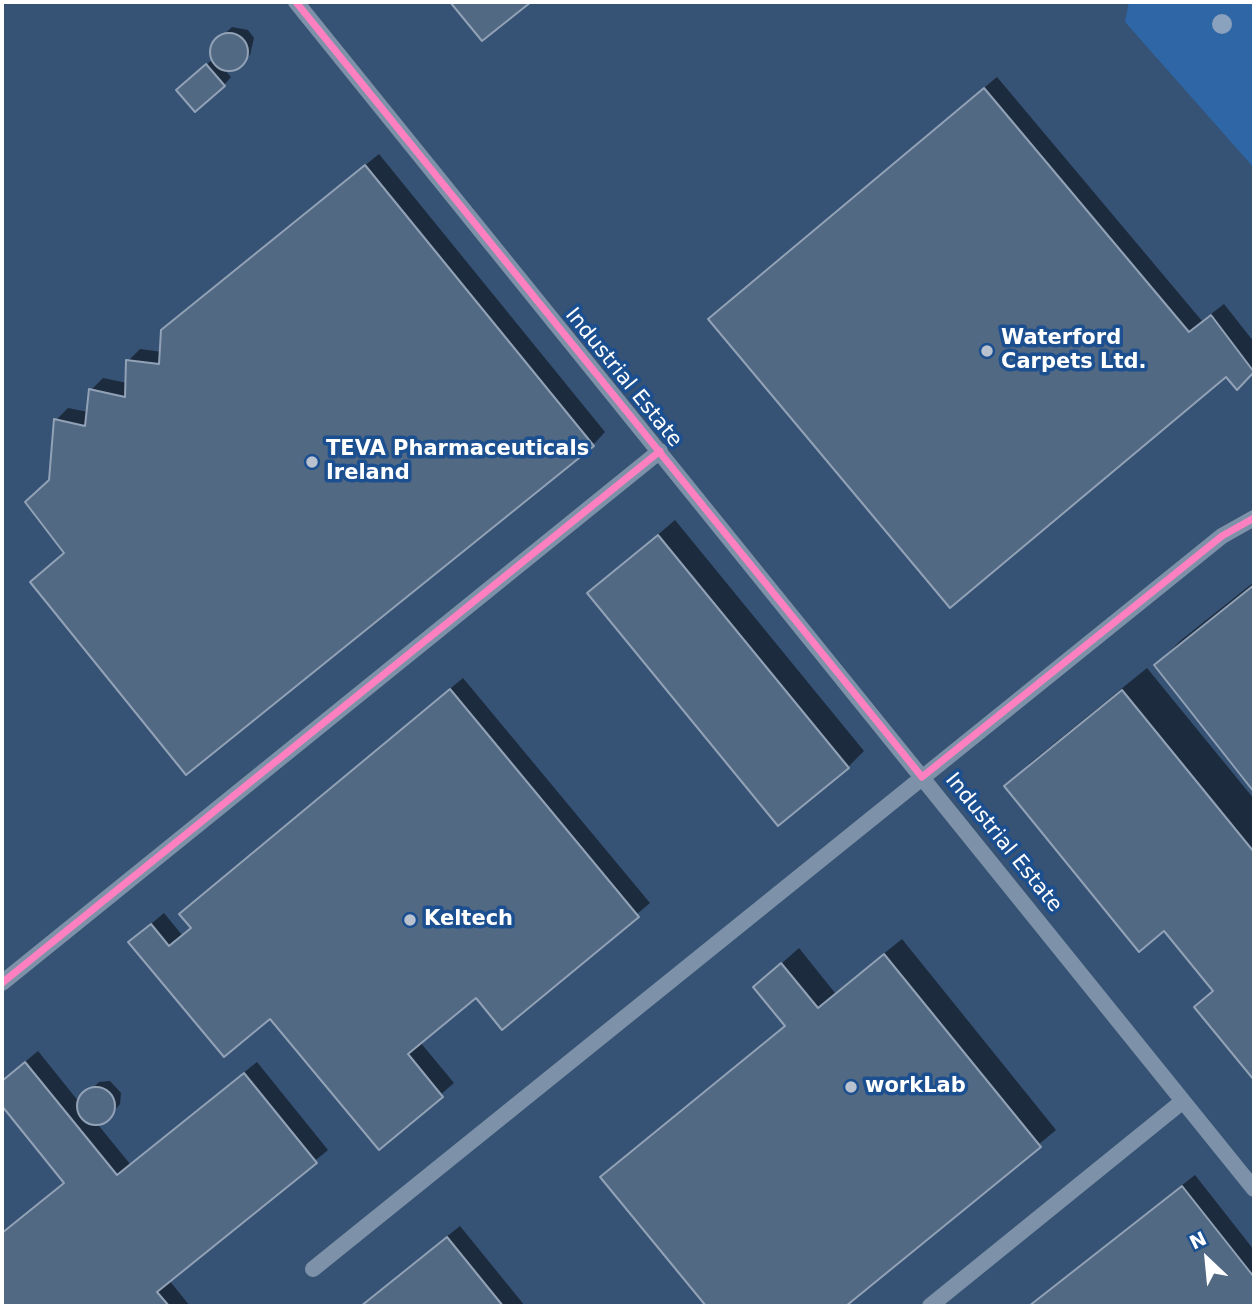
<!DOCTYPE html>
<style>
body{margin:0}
#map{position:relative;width:1256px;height:1308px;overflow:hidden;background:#365274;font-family:"DejaVu Sans",sans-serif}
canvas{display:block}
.frame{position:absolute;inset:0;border:4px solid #fff;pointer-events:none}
.north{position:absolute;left:1172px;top:1224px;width:70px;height:70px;-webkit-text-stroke:5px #1b4f8f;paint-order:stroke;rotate:334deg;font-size:19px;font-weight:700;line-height:28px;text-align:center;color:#fff}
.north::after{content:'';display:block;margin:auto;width:24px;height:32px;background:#fff;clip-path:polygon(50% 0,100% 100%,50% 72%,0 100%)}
</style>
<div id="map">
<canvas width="1256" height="1308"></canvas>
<div class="frame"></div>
<div class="north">N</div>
</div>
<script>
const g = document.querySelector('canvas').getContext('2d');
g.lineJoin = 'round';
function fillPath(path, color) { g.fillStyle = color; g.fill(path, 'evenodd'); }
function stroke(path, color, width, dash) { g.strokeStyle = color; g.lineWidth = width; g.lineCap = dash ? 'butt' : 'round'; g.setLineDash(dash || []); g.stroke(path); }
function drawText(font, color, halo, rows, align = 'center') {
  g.font = font + ' "DejaVu Sans",sans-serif'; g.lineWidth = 7; g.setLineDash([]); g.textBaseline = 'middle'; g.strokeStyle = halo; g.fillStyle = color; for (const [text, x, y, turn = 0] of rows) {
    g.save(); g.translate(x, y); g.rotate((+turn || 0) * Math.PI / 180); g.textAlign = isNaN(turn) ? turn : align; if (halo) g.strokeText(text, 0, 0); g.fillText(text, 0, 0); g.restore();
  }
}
const green = new Path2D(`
 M1129,2H1254V168L1125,22Z`);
const shadow = new Path2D(`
 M232,27L248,30L254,38L250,55L232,69L223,68L231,77L224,85L186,82L213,59L215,43Z
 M997,77L1202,321L1224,304L1254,342V371L1238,388L1227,374L710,319Z
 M379,154L605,432L593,445L65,552L51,479L56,420L68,408L88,412L91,390L103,378L127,383L128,361L140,349L162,352L163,331L175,318Z
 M675,520L864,751L848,767L590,593Z
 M1254,582V789L1156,665L1180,641Z
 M1147,668L1254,799V1078L1197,1007L1214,990L1164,929L1006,787L1030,763Z
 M463,678L650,903L503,1027L477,996L420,1042L454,1083L379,1147L270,1016L130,942L164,913L182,935L192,926L181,914L194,901Z
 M902,939L1056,1130L843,1306H708L602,1177L786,1025L755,987L799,948L835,993Z
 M38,1051L79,1102L99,1082L110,1081L121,1093L120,1104L113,1112L105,1121H95L130,1164L257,1062L328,1150L169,1280L190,1306H5L2,1302V1267L5,1264L2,1260V1233L65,1181L2,1103V1081Z
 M1195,1175L1254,1250V1306H1028Z
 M460,1226L525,1306H360Z`);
const building = new Path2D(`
 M450,2H531L482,41Z
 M210 52a19 19 0 1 1 38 0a19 19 0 1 1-38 0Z
 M206,64L225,86L195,112L176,90Z
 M984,88L1189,332L1211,315L1254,372L1237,390L1226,377L950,608L708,319Z
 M365,165L594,446L186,775L30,582L64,553L25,502L49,480L54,419L85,426L89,389L125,397L126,360L159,364L161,330Z
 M658,535L849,768L778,826L587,593Z
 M1254,585V792L1154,665Z
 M450,689L639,917L502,1030L476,998L408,1054L443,1097L379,1150L270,1019L224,1057L128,942L151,924L169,946L191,928L179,914Z
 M1122,690L1254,852V1080L1194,1007L1213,991L1164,931L1139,952L1004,786Z
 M884,954L1041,1147L846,1306H706L600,1177L785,1026L753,987L781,963L818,1008Z
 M25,1062L117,1175L244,1073L317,1163L157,1292L169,1306H3L2,1233L64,1183L2,1106V1081Z
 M77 1106a19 19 0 1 1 38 0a19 19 0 1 1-38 0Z
 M1182,1186L1254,1277V1306H1029Z
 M447,1237L503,1306H361Z`);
const service = new Path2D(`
 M296,2L1254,1189
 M2,983L660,451
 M313,1269L1222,536L1254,518
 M930,1306L1183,1101`);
const cycleway = new Path2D(`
 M296,2L922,777L1222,536L1254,518
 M2,983L660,451`);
const trees = [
 [1222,24]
];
const markers = [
 [987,351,7,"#b9c2ce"],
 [312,462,7,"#b9c2ce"],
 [410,920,7,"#b9c2ce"],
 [851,1087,7,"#b9c2ce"]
];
const poiNames = [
 ["Waterford",1001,339],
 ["Carpets Ltd.",1001,363],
 ["TEVA Pharmaceuticals",326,450],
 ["Ireland",326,474],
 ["Keltech",424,920],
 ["workLab",865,1087]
];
const streetNames = [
 ["Industrial Estate",623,378,51],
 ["Industrial Estate",1003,843,51]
];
fillPath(green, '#2f66a5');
fillPath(shadow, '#0007');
fillPath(building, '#526984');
stroke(building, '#92a2b6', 2);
stroke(service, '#7d92a8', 16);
stroke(cycleway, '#ff80c0', 7);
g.fillStyle = '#8aa2be';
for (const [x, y] of trees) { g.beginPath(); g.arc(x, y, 10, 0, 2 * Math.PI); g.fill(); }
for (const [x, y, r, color] of markers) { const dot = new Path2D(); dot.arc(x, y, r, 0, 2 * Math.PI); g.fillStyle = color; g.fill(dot); stroke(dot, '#1b4f8f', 2.5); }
drawText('bold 21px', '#fff', '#1b4f8f', poiNames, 'left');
drawText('21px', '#fff', '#1b4f8f', streetNames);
</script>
